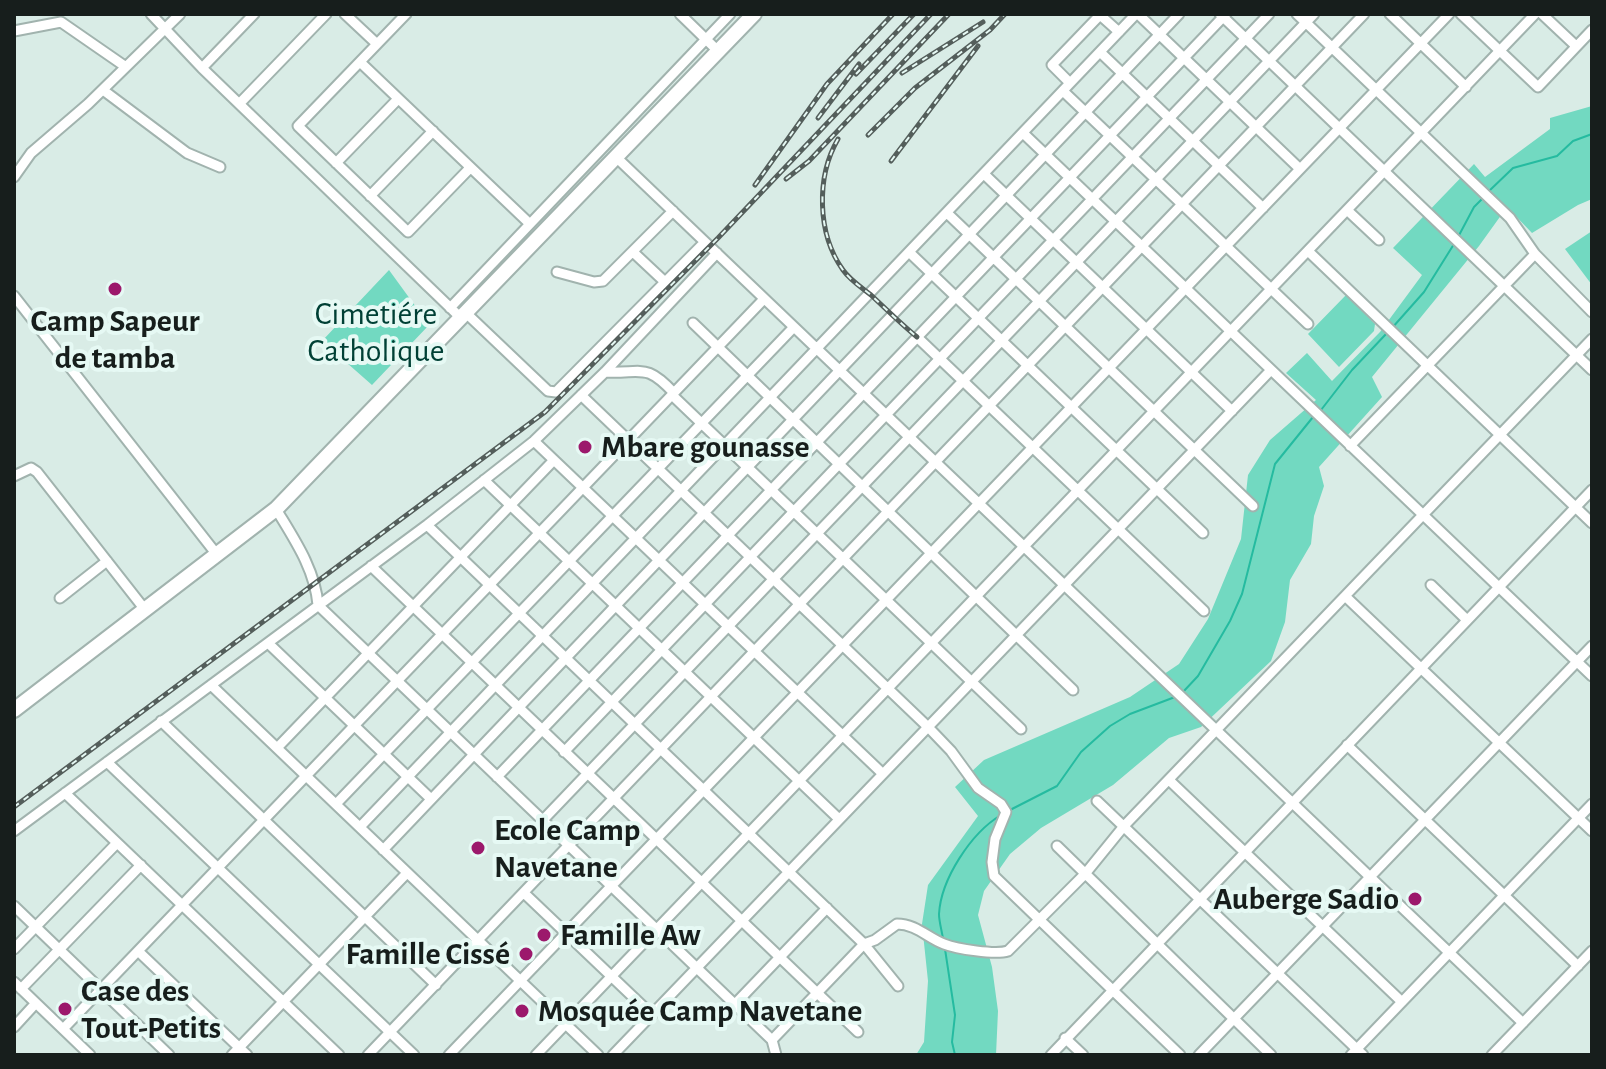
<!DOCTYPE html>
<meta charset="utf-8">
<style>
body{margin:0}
#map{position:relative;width:1606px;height:1069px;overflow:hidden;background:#d9ece6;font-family:"Alegreya Sans",sans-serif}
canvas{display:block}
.frame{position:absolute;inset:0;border:16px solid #171e1c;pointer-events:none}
</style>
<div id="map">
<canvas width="1606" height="1069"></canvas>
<div class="frame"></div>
</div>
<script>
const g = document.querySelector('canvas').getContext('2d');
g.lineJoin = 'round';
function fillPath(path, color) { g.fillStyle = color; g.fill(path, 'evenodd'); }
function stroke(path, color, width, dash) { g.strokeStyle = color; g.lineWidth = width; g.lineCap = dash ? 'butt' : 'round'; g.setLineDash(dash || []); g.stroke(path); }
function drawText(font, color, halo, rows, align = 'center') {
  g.font = font + ' "Alegreya Sans",sans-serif'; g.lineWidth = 8; g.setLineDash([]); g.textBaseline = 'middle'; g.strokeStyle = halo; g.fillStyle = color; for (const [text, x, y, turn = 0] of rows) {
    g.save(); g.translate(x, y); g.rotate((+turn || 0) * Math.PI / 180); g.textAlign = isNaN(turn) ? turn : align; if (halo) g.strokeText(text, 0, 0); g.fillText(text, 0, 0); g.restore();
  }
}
const green = new Path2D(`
 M1592,106V199L1578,205L1532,233L1507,207L1479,246L1372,377L1382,397L1319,467L1324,486L1314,516L1311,544L1290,580L1285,622L1271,661L1201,727L1169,738L1113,785L1041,828L1010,854L984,891L978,915L992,967L998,1011L996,1055H916L924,1042L928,981L922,924L928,885L978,816L955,787L984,760L1130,697L1179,664L1208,619L1241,539L1248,475L1270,440L1316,400L1286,373L1307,353L1332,381L1380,332L1422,275L1393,248L1474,164L1485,177L1550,129V118Z
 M1592,231V285L1565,249Z
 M389,270L429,325L372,385L322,341Z
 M1346,295L1375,324L1374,331L1339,367L1308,334Z`);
const stream = new Path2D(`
 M1488,192L1513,168L1557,156L1573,141L1592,134
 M1457,239L1474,207L1484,197
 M1392,328L1424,292L1454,244
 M1321,410L1352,370L1387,333
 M1183,692L1198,676L1230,621L1242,594L1275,464L1313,417
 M1010,810L1057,786L1081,752L1110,726L1130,714L1175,697
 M943,939C942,931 939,922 939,914C941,879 971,833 1001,815
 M945,949L955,1015L952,1042L955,1055`);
const minor = new Path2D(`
 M151,14L202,68L462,319
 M345,14L377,44
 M406,14L298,126L408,232L470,168
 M680,14L718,51
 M1138,14L1300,169
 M1220,14L1592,370
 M1297,14L1510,218L1535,254L1592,312
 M1390,14L1466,87
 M1461,14L1538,87L1592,30
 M1542,14L1576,46
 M1100,15L1119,32
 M14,31L61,22L126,67
 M1100,52L1263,208
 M360,62L530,224
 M202,68L254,14
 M1070,83L1052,65L1101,14
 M103,90L187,153L220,167
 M1063,91L1308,324
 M240,103L326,14
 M1023,133L1592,676
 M616,157L1523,1023
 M336,163L398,99
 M984,174L1232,411
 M14,177L31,153L88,104L180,14
 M370,196L433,131
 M1347,210L1379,240
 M947,213L1253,506
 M1308,251L1592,523
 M633,252L665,282
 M909,252L1203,533
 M557,272L594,282L603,281L673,211
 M14,296L218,556
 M450,308L730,14
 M466,313L548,391L556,392L705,242
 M693,323L1073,690
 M917,337L1204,611
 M605,372C642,374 645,362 674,393
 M581,395L928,727L951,751L978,788L1001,804L1006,812L995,839L992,862L994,876L1180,1055
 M672,395L1021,729
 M534,441L883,774
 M1350,446L1535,254
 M14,476L31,468L37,472L146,611
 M484,480L839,819
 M276,509C294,539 315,569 318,605L772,1040L776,1055
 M427,525L864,944L898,986
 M371,566L858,1032
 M1431,585L1467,620
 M1345,596L1592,831
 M60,598L107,561
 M268,643L431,799
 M211,685L598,1055
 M161,721L436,985
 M1347,745L1578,966
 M277,748L554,460
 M564,752L1269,14
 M107,762L414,1055
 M497,777L1226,14
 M1169,780L1402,1002
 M65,793L339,1055
 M1097,801L1363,1055
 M336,804L794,327
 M543,820L1314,14
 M360,827L1136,14
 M14,831L427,525L534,441L605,372L717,253
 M1057,846L1271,1055
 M383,850L1179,14
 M524,893L652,1015
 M14,906L169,1055
 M14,949L117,843
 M138,951L247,1055
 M14,982L90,1055
 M21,989L141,865
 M735,1004L827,908
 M14,1027L36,1003
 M63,1029L764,299
 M1065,1038L1083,1055
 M772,1040L864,944L875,940L897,924C916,924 928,938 944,944C957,949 995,955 1008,951L1085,874L1124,826L1592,339
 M232,1055L407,873
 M368,1055L1364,14
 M449,1055L1449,14
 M536,1055L1535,14
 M613,1055L1271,370
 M1051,1055L1592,490
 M1199,1055L1592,646
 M1351,1055L1592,804
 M1492,1055L1592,951`);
const highway = new Path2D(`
 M14,710L276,509L754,14`);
const rail = new Path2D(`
 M902,73L983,22
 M856,74L914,14
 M818,118L859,64
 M868,135L915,88L990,30L1005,14
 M838,139C816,177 817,234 843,270C850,280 861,287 871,295C886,309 901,324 917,337
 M891,161L978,46
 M786,179L809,161L949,14
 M755,185L827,84L893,14
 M14,807L545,412L718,238L931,14`);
const markers = [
 [115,289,8,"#9c196c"],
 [585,447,8,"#9c196c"],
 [478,848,8,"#9c196c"],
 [1415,899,8,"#9c196c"],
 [544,935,8,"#9c196c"],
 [526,954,8,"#9c196c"],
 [65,1009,8,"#9c196c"],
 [522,1011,8,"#9c196c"]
];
const parkNames = [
 ["Cimetiére",376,314],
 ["Catholique",376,351]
];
const poiNames = [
 ["Camp Sapeur",115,321,"center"],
 ["de tamba",115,358,"center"],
 ["Mbare gounasse",601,447],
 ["Ecole Camp",494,830],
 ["Navetane",494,867],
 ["Auberge Sadio",1399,899,"right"],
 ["Famille Aw",560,935],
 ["Famille Cissé",510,954,"right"],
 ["Case des",81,991],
 ["Tout-Petits",81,1028],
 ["Mosquée Camp Navetane",538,1011]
];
fillPath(green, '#72d9c1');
stroke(stream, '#25bba0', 2);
stroke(minor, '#a1b3ae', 13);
stroke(highway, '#a1b3ae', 18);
stroke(minor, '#fff', 9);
stroke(highway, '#fff', 14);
stroke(rail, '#545e5b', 5);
stroke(rail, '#e6f9f4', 2, [6]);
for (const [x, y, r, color] of markers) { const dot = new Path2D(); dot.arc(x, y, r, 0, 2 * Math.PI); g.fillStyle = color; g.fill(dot); stroke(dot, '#e6f9f4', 3); }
drawText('32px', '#004035', '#e6f9f4', parkNames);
drawText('bold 32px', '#171e1c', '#e6f9f4', poiNames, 'left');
</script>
